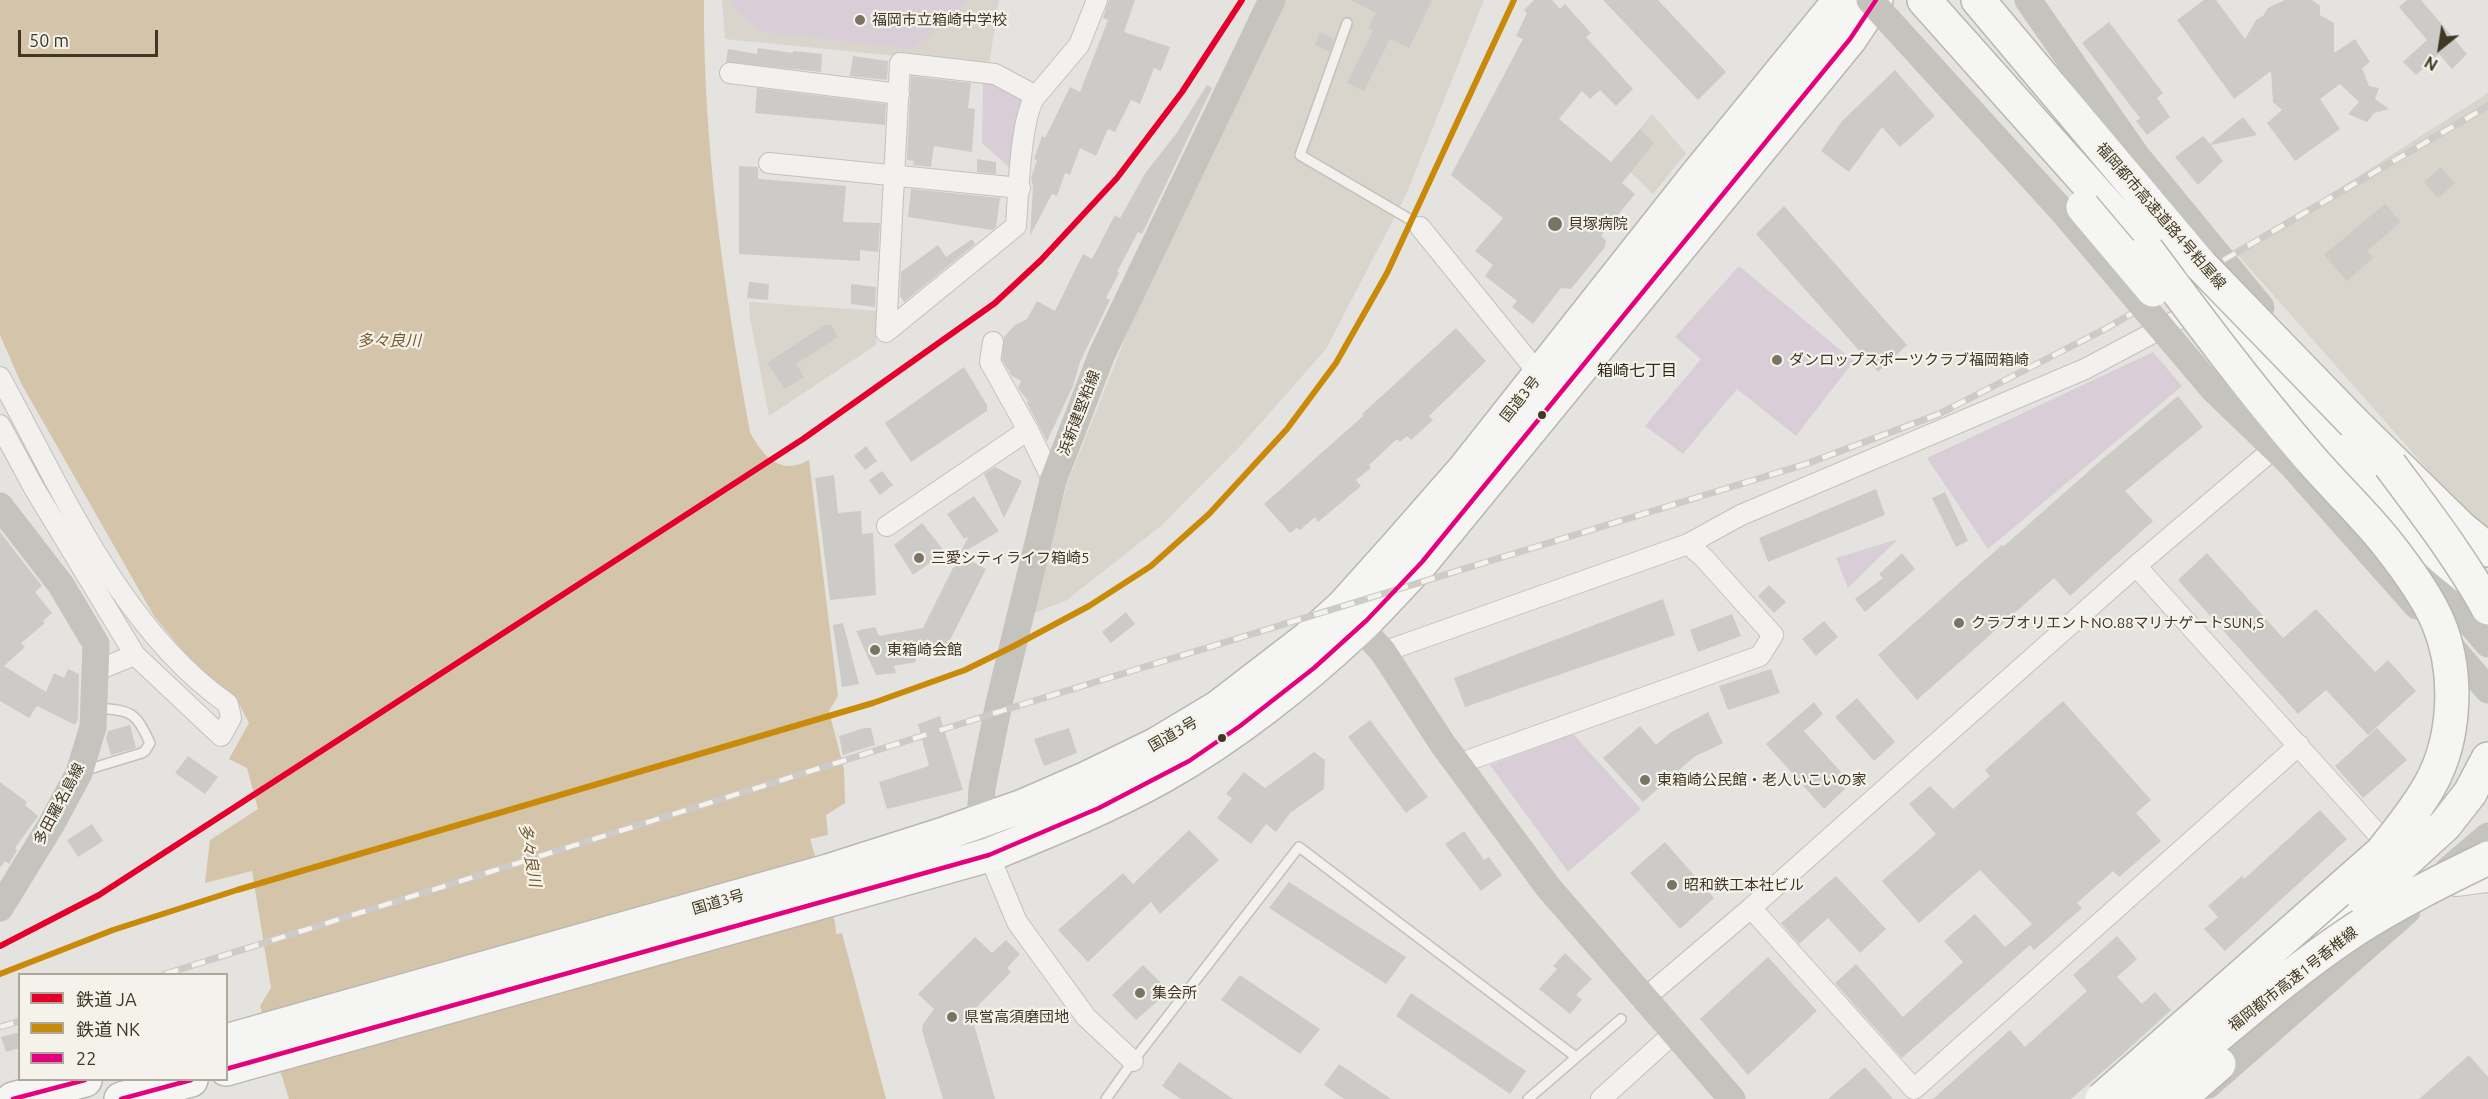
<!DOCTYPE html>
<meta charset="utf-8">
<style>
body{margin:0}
#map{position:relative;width:2488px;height:1099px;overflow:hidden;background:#e5e3df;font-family:Ubuntu,"Noto Sans JP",sans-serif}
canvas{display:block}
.legend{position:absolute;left:18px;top:973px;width:210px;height:108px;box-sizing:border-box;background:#f5f2eb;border:2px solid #ada89b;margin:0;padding:8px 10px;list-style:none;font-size:18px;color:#403824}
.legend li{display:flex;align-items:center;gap:12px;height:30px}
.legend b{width:30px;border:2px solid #ada89b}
.north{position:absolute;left:2410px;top:18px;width:60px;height:60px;-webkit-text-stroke:4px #f5f2eb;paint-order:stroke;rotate:210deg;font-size:16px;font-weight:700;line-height:24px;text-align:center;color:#403824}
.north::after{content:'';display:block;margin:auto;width:21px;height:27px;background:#403824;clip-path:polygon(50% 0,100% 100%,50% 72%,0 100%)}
.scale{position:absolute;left:18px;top:30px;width:140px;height:27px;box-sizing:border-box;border:3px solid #403824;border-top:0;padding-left:8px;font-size:18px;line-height:21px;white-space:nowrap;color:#403824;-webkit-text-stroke:4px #f5f2eb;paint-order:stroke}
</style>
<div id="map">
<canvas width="2488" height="1099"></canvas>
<ul class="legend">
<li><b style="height:8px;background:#e4002b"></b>鉄道 JA</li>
<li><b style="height:8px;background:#c98a09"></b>鉄道 NK</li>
<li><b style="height:8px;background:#e5007d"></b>22</li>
</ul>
<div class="north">N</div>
<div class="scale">50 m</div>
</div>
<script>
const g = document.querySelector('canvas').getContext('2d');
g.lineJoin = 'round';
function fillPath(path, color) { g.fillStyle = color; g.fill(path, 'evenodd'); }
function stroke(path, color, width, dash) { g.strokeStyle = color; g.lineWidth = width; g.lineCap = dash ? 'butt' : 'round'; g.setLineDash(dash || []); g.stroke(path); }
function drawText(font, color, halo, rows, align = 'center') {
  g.font = font + ' Ubuntu,"Noto Sans JP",sans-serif'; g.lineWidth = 4.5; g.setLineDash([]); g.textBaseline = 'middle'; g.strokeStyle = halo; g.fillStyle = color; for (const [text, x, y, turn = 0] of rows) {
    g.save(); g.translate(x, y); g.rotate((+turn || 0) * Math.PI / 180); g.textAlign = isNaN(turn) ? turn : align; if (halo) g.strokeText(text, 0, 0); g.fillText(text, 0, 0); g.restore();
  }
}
const built = new Path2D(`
 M722,0H999L989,65L725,39Z
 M1284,0H1484L1405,197L1326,349L1245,441L1162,525L1067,600L1032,614L1067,484L1155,264Z
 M2488,93V527L2466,510L2429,471L2237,254Z
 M1652,114L1686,153L1653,194L1616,158Z
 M749,302L878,311L876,345L769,416L750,318Z`);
const green = new Path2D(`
 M733,0H967L949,21L912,49L760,31L732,6Z
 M983,81H996L1024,96L1012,170L982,143Z
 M1739,266L1854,361L1796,436L1737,389L1683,454L1645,426L1701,359L1675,337Z
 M2153,352L2182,386L1988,549L1927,458Z
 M1898,539L1848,588L1836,558Z
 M1573,734L1641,809L1568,872L1490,765Z`);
const water = new Path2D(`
 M0,0H704C703,146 724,288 750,432C763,457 781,476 809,460L838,696L829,711L844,769L845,803L826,815L828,835L810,839L835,922L836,934L842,933L886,1099H289L260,1006L271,988L252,871L205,883L210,840L258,809L247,768L229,759L249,723L237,700L202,674L154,616L21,383L0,335Z`);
const building = new Path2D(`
 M1109,0H1135L1124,32L1170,47L1161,71L1154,68L1140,104L1131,100L1115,132L1108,129L1096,156L1080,148L1070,175L1065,173L1057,196L1052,194L1030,236L1033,187L1031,178L1037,160L1034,159L1042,136L1045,138L1070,87L1080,92L1108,20L1103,18Z
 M1350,0H1432L1409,48L1390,39L1364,91L1347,83L1373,31L1368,28L1376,13Z
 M1534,0H1552L1560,9L1565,4L1591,33L1586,37L1633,89L1616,106L1600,90L1590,99L1582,91L1559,119L1611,162L1640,129L1654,143L1622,183L1635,194L1601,236L1606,240L1605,247L1571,289L1561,288L1533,324L1512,307L1517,301L1485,276L1493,265L1475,251L1503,218L1451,175L1523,39L1516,36L1527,13L1524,10Z
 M1603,0H1658L1726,72L1698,100Z
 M2204,0H2216L2245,39L2256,20L2263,16L2268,8L2285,0H2312L2320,6V15L2334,23V53L2355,39L2370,62L2362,68L2369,86L2379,88L2375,99L2389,109L2374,113L2367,122L2348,114L2359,102L2340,84L2320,99L2340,129L2295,161L2267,123L2282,110L2273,102L2271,71L2234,99L2177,20Z
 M2407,0H2421L2467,54L2452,69L2439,54L2416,75L2403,62L2427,40L2399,7Z
 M2109,22L2163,93L2157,98L2170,117L2147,135L2136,121L2140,118L2082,43Z
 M1320,32L1334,39L1330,52L1315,45Z
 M758,48L793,53V51L822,54L821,72L726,62L728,49L757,54Z
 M853,56L888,61L887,80L850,76Z
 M1895,70L1935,116L1900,147L1882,127L1849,172L1821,151L1842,121Z
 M911,76L971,83L968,108L975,109L972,152L934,146L931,167L913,165L914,161L907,160Z
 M1207,85L1212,88L1142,234L1138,232L1117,272L1119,273L1106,298L1110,300L1080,362L1073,386L1047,441L1027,403L1028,401L1018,388L1021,381L1012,376L1002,360L1004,337L1015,325L1027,319L1037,301L1055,311L1083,254L1092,259L1115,215L1120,218L1146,172L1176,134Z
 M757,88L886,104L885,125L755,113Z
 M2243,117L2257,135L2211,145L2223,161L2198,185L2175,157L2203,136L2210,144Z
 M977,159L996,162V174L977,172Z
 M739,166L758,167V179L846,186L843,222L880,223L878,252L860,250V261L739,254Z
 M2441,167L2455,183L2438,198L2424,182Z
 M911,189L1000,198L996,227L992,230L908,217Z
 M2385,204L2401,222L2367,251L2373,258L2347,281L2324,255Z
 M1784,206L1907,345L1878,372L1756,234Z
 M972,239L975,244L904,302L900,296L901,272L938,245L946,257Z
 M749,282L769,284L768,300L747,298Z
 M851,284L876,287L875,307L851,304Z
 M825,325H831L838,337L796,364L804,377L785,389L767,363Z
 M1456,328L1486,361L1429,416L1433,420L1411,440L1407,436L1400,442L1397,439L1369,465L1371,468L1356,480L1361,486L1318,522L1315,517L1300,530L1297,528L1290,533L1264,504L1363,416L1362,414Z
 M964,367L987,405V411L911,462L885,423Z
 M2178,396L2203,427L2125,491L2153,521L2070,596L2054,578L1917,700L1878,655L2002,545L2004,546L2098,463Z
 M866,446L877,461L865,470L854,456Z
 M995,467L1022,481L1004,518L984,474Z
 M882,471L893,485L880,495L869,480Z
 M834,475L838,513L861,511L862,534L873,533L876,595L830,600L815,478Z
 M1876,489L1885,515L1768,562L1759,538Z
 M1945,492L1968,541L1956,547L1932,498Z
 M974,496L999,531L959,555L969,536L964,539L947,514Z
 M922,523L945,552L913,575L894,545Z
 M0,532L42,586L35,592L52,613L43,621L45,623L21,643L25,647L4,666L46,692L54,673L64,678L68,669L79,674L78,719L75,725L37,706L29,718L0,701Z
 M1902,553L1915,569L1865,612L1855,599L1883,578L1879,574Z
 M2207,553L2283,638L2316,609L2375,672L2388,660L2416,691L2368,735L2326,690L2298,714L2178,580Z
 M966,558L986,569L941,658L913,644L916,662L894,666L896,673L876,675L856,631L875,627L879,636L923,628L953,568Z
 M1769,585L1786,602L1774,613L1758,596Z
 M1663,599L1675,635L1465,707L1454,678Z
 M1126,612L1135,624L1111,643L1102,632Z
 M1732,614L1741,636L1698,652L1690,630Z
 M1824,621L1838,637L1816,656L1802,639Z
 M843,623L859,684L842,687L833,625Z
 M1771,669L1780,693L1728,710L1719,686Z
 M1857,698L1895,742L1874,761L1835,717Z
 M2063,701L2151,800L2136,813L2161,841L2119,877L2113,871L2077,903L2082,908L2034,950L2030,945L1902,1058L1835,983L1856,964L1903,1017L1963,962L1944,941L1975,914L2005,947L2032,924L1980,870L1919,923L1882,881L1936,834L1909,804L1930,786L1953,809L1990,776L1985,770Z
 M1814,702L1823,714L1804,731L1851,783L1824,809L1766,744Z
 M1708,712L1723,743L1694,757L1643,802L1603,758L1640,726L1656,745L1670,733Z
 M940,716L963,790L887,809L879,782L929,766L918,724Z
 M1370,720L1428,797L1406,813L1348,737Z
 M130,725L136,748L111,755L106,738L108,731Z
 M864,728H871L875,745L843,755L839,736Z
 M1069,728L1077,753L1044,766L1034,739Z
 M2377,728L2407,760L2363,798L2335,766Z
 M1314,752L1325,760L1324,789L1290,813L1276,832L1266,824L1251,844L1217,818L1232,798L1226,794L1244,772L1265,788Z
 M188,756L218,777L205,794L175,773Z
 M0,782L27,802L25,805L38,816L15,848L17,850L9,864L5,861L0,868Z
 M2320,810L2347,839L2225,951L2204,929L2218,917L2208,906L2242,876L2244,879Z
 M92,824L103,841L78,857L67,840Z
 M1189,830L1219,860L1160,914L1151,902L1088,962L1058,930L1123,873L1133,884Z
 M1464,831L1484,860L1489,857L1502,875L1481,891L1445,844Z
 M1665,842L1714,898L1680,929L1630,873Z
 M1836,876L1886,929L1860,953L1828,918L1799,944L1781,923Z
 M1289,882L1406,957L1386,984L1269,908Z
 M2117,936L2137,959L2117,977L2142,1004L2155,992L2171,1010L2124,1053L2071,1099H1933L2010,1030L2025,1047L2087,991L2073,975Z
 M975,937L992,953L1006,940L1020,954L1007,968L1011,972L971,1013L995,1099H943L922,1030L923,1024L934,1009L918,994Z
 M1565,953L1592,979L1576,995L1582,1000L1570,1014L1539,989L1557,969L1553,966Z
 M1768,957L1817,1011L1748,1075L1700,1019Z
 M1143,965L1169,991L1136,1020L1112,995Z
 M1240,975L1320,1029L1300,1054L1221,1000Z
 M1411,993L1526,1071L1510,1094L1396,1016Z
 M20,1032V1048L6,1052L1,1037Z
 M2469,1055L2488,1077V1099H2419Z
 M1179,1062L1233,1099H1181L1162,1086Z
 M1339,1064L1391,1099H1344L1324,1085Z
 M1865,1067L1893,1099H1828Z`);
const lane = new Path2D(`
 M1347,23L1300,155L1411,220L1420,227
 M83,771L142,753L145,751L150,743C135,711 132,711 97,708
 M1106,1099L1133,1061L1299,847L1576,1057
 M1528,1099L1621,1019`);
const street = new Path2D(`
 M730,73L899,94
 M1036,96L995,74L900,63L886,332L1016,226C1018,199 1020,115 1036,96L1079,45L1097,0
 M769,163L1020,188
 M1420,227L1539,374
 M993,342L990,362L1028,430L1053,481
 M0,377C62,490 120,628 228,704L231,718L221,736L135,655L34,488L0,425
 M887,526L1028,430
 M2136,566L2393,851
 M1383,652L1688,544L1741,515L2085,369L2200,308
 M95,671L135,655
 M1458,764L1760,656L1773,635L1704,558L1688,544
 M989,855L1017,922L1086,1017L1133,1061
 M2450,882L2456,886L2488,882
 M1751,908L1914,1089L2299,745
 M1645,998L1751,908L2136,566L2284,440
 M1601,1099L1674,1033`);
const secondary = new Path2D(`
 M2028,0L2136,155L2261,307
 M2290,463L2417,606
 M0,506L61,585L96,644L93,727L79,773L51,825L0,908
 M2413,556L2488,644
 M1347,612L1383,652L1442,743L1548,887L1732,1099
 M2445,640L2488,690
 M985,839L980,820L982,788L999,703L1053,481L1102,354L1272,0
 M2448,870L2488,836
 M2208,1085L2407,911`);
const highway = new Path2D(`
 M1924,0L2147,250
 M1978,0L2200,264
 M2194,292C2214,313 2234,333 2254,354C2324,431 2385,514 2467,578
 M2354,423L2461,528L2488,550
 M2470,793L2488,759
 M2303,951L2364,899
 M226,1041L828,871L941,835L1023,806L1087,778L1157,744L1217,708L1308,638L1343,606L1396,547L1466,467L1696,176L1840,0
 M226,1069L989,855C1048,831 1108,807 1163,776C1232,737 1302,682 1359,628C1381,607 1401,584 1422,562L1850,39L1876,0
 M13,1099L85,1080
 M121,1099L191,1080`);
const rail = new Path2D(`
 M165,974L1027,703L1806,464L1939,414L2107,328L2488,106
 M0,1027L20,1021`);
const secondaryBridge = new Path2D(`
 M1870,0L2065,214L2213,389L2290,463`);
const highwayBridge = new Path2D(`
 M2083,207L2153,290
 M2200,264L2354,423
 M2390,465C2425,512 2460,557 2488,608
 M2364,899L2445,825L2470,793
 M2102,1099L2382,852C2399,830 2416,810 2430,785C2456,739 2459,672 2438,622C2426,594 2405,566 2386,542C2362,512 2334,486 2310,458C2252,391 2199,320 2147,250
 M2141,1099C2212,1043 2280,979 2356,929C2398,902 2443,880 2488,858
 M2179,1099L2219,1064`);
const bus1 = new Path2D(`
 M226,1069L989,855L1099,808L1189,761L1240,726L1314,668L1367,620L1422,562L1850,39L1876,0
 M13,1099L85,1080
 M121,1099L191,1080`);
const rail1 = new Path2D(`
 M0,946L99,895L803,439L995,303L1041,260L1117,178L1182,92L1242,0`);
const rail2 = new Path2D(`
 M0,974L113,930L237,890L873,703L965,670L1014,646L1089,606L1151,566L1209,514L1287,429L1336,363L1387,273L1514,0`);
const markers = [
 [860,20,6,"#7a7465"],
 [1555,224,8,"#7a7465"],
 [1777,360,6,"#7a7465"],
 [1542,415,5,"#403824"],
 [919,558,6,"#7a7465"],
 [1959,623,6,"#7a7465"],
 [875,650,6,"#7a7465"],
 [1222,738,5,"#403824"],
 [1645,780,6,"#7a7465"],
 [1672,885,6,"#7a7465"],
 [1140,993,6,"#7a7465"],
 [952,1017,6,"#7a7465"]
];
const poiNames = [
 ["福岡市立箱崎中学校",872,20],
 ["貝塚病院",1568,224],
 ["ダンロップスポーツクラブ福岡箱崎",1789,360],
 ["三愛シティライフ箱崎5",931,558],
 ["クラブオリエントNO.88マリナゲートSUN,S",1971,623],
 ["東箱崎会館",887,650],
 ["東箱崎公民館・老人いこいの家",1657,780],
 ["昭和鉄工本社ビル",1684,885],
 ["集会所",1152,993],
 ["県営高須磨団地",964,1017]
];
const streetNames = [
 ["福岡都市高速道路4号粕屋線",2161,216,49],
 ["国道3号",1520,399,-52],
 ["浜新建堅粕線",1079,413,-69],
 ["国道3号",1173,734,-30],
 ["多田羅名島線",59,804,-62],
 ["国道3号",718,902,-16],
 ["福岡都市高速1号香椎線",2293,979,-38]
];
const waterNames = [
 ["多々良川",389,341],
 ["多々良川",530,855,80]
];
const neighbourhoodNames = [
 ["箱崎七丁目",1637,371]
];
fillPath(built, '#d9d4cc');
fillPath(green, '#d9ced8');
fillPath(water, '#d4c4a9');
fillPath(building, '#cdcbc7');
stroke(lane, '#c3c1bd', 12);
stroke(street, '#c3c1bd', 22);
stroke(highway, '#bab7b1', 36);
stroke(lane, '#f2f1ee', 9);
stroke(street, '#f2f1ee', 20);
stroke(secondary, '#c5c3bd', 27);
stroke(highway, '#f5f5f3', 33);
stroke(rail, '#cdcbc7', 7);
stroke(rail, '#f5f2eb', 4.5, [14]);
stroke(highwayBridge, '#bab7b1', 36, []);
stroke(secondaryBridge, '#c5c3bd', 27);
stroke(highwayBridge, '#f5f5f3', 33);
stroke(bus1, '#e5007d', 4.5);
stroke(rail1, '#e4002b', 6);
stroke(rail2, '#c98a09', 6);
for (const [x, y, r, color] of markers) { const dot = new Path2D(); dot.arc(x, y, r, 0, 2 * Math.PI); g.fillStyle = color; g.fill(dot); stroke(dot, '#f5f2eb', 2); }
drawText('15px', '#403824', '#f5f2eb', poiNames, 'left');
drawText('15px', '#403824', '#f5f2eb', streetNames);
drawText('italic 16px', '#775d2a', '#f5f2eb', waterNames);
drawText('16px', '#302a17', '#f5f2eb', neighbourhoodNames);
</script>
